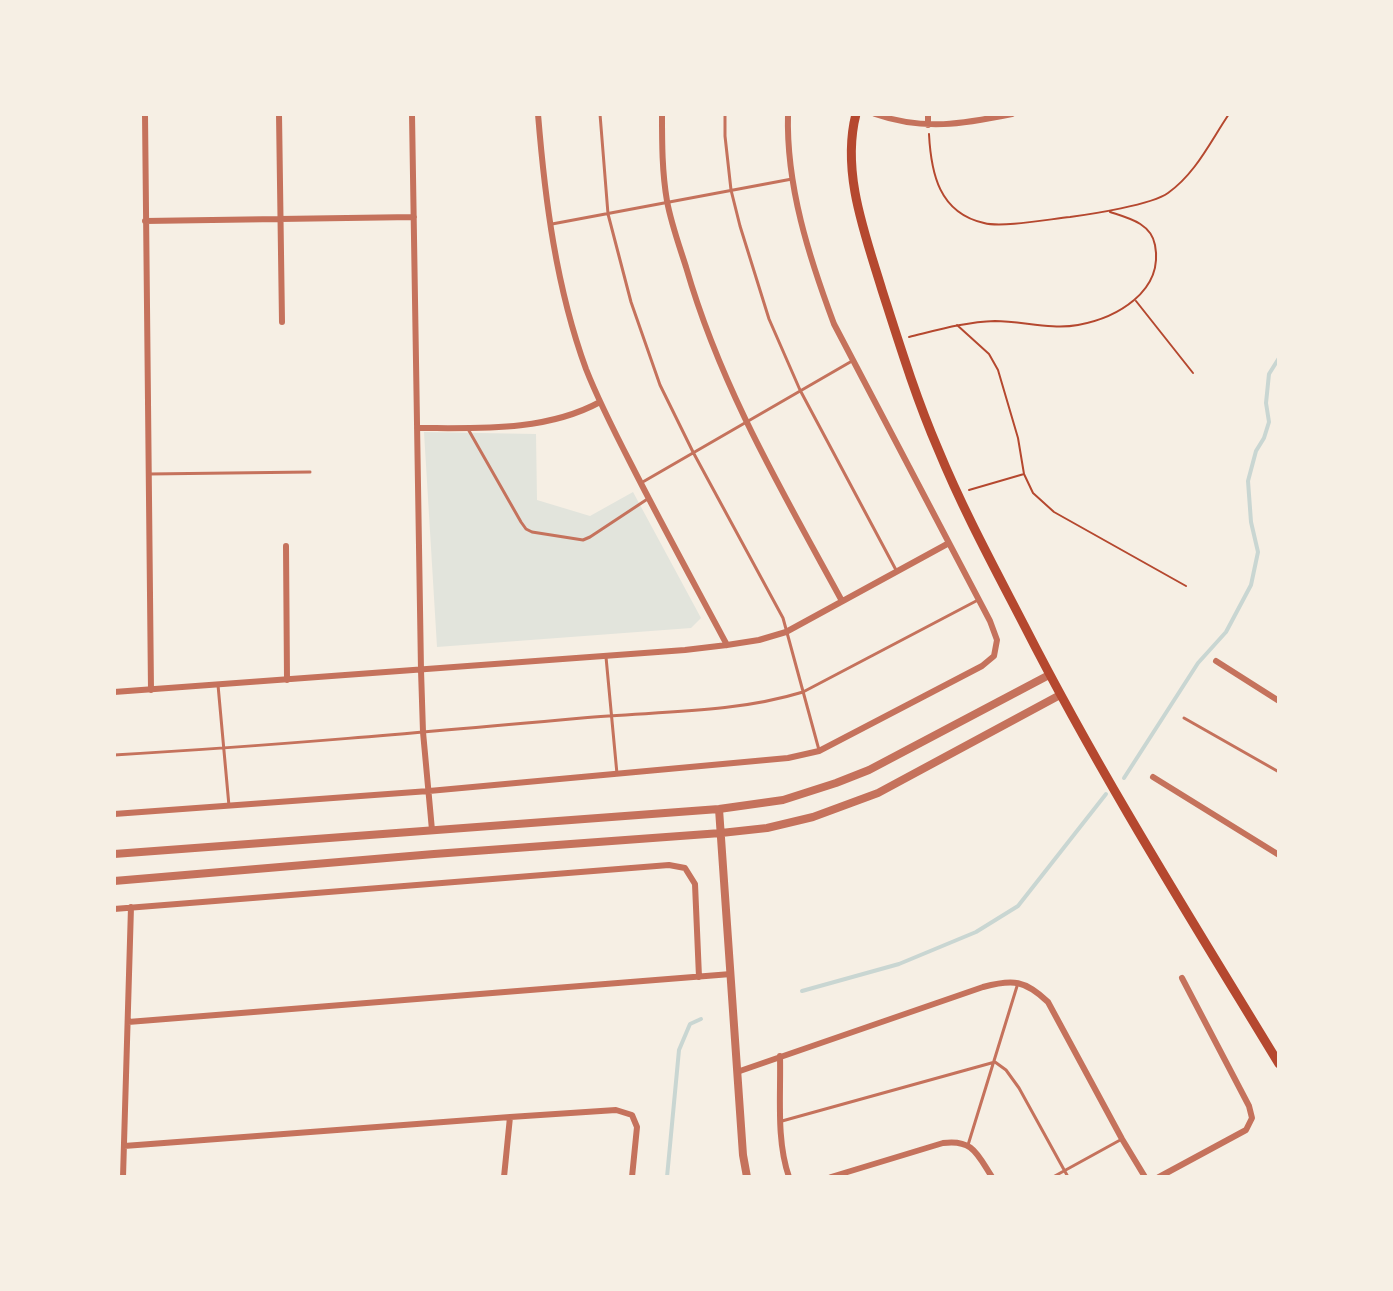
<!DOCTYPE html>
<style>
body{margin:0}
#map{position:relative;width:1393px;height:1291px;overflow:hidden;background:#f6efe4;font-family:"Fira Sans Condensed",sans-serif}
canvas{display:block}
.frame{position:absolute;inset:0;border:116px solid #f6efe4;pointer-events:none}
</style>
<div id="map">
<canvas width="1393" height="1291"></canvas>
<div class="frame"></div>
</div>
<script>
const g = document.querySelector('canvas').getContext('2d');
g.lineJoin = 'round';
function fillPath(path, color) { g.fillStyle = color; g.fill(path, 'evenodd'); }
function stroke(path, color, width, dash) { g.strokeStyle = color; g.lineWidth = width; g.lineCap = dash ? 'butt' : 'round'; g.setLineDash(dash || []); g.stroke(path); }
const green = new Path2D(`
 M424,432L536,434L537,500L590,516L633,492L701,618L691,628L437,647Z`);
const stream = new Path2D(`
 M1124,778L1198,663L1226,632L1251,585L1258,552L1251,522L1248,481L1256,451L1264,438L1269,422L1266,403L1269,374L1279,358
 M802,991L899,964L976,932L1018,906L1106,794
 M667,1177L679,1050L690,1024L701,1019`);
const path = new Path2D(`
 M929,134C931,173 939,213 984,223C1002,228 1050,219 1070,217C1092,214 1151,205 1168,193C1196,173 1210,142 1229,114
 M1136,301L1193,373
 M957,325L989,354L998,370L1018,438L1024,474L1033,493L1054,512L1186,586
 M909,337C938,330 965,322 995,321C1022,321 1051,330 1078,325C1116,318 1164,292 1155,245C1151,223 1128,218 1110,212
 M969,490L1024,474`);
const service = new Path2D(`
 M600,114L608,214L631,302L660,385L693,452L783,618L819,750
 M725,114V136L731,190L740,226L769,319L800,390L896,570
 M552,224L792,179
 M468,429L521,522L526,529L532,532L583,540L590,537L649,498
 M149,474L310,472
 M641,483L852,361
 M606,657L617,774
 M218,685L229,806
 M1184,718L1279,772
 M114,755C270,746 426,732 582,718C656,711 731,714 803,692L978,600
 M782,1121L995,1062L1006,1070L1019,1088L1068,1177
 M968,1145L1018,983
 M1053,1177L1122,1139`);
const minor = new Path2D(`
 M145,114L151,690
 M279,114L282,322
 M412,114L421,670L423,732L432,830
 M538,114C545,200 556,287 586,369C599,402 615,433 631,464C662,525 695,585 727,645
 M662,114C662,143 662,172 667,201C671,223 679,245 686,267C721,388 782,491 842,601
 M875,114C924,131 963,124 1012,114
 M928,125V114
 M145,221L414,217
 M417,428C478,428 545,432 600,402
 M286,546L287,680
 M1216,661L1279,701
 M114,692L685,650L727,645L759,640L786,632L949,543
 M1153,777L1279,855
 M114,814L429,791L788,758L819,751L982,666L994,656L997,640L990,621L834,324C809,257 786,186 788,114
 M114,909L669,865L685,868L695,884L699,977
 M128,1022L731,974
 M780,1056C781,1095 776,1140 789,1177
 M737,1072L983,987C1013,979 1025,980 1048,1002L1122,1139L1145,1177
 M124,1146L510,1117
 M123,1177L131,907
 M504,1177L510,1117L616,1110L632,1115L637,1127L632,1177
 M831,1177L943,1143C973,1139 977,1154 992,1177
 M1159,1177L1246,1130L1252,1118L1249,1106L1182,978`);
const tertiary = new Path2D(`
 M719,809L743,1155L747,1177
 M114,854L719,809L783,800L836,783L869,770L1049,675
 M114,881L434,854L721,833L767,828L813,817L878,793L1060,695`);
const secondary = new Path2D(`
 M856,114C841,172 865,234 882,290C899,343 916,398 938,449C963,510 994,567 1024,625C1101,776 1191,919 1279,1064`);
fillPath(green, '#e2e4dc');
stroke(stream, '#c9d6d2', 4);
stroke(path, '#b5482f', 2);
stroke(service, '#c5725c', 3);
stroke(minor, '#c5725c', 6);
stroke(tertiary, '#c5725c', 8);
stroke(secondary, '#b5482f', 9);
</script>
